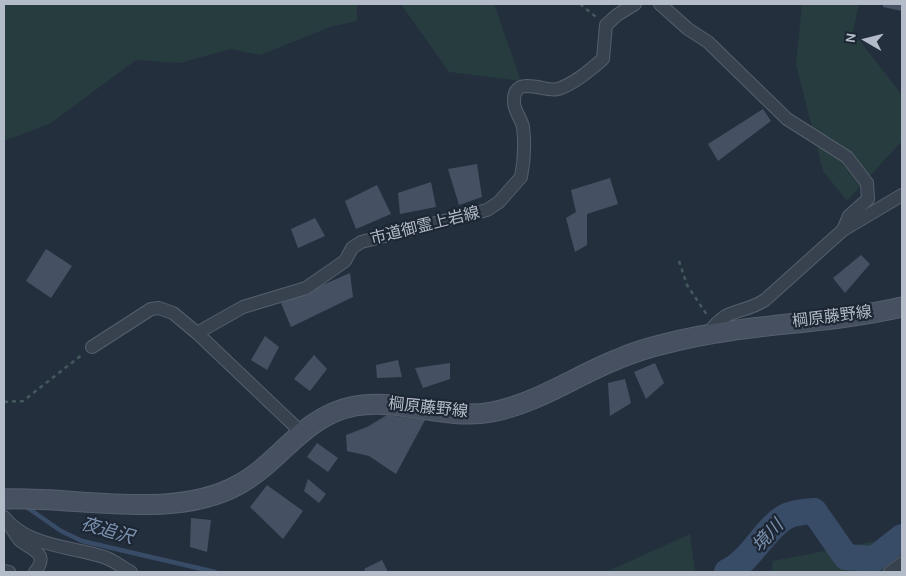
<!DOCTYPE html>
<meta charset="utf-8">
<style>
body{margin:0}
#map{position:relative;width:906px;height:576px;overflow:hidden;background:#242f3e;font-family:Karla,sans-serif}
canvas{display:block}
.frame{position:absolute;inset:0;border:5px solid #b4bcc9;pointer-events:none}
.north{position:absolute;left:841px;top:15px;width:50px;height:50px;-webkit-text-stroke:4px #1d2633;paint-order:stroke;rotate:278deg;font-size:14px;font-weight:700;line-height:20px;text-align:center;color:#b4bcc9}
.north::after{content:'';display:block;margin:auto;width:18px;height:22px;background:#b4bcc9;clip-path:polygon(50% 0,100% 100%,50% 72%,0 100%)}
</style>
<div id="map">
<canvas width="906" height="576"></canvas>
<div class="frame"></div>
<div class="north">N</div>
</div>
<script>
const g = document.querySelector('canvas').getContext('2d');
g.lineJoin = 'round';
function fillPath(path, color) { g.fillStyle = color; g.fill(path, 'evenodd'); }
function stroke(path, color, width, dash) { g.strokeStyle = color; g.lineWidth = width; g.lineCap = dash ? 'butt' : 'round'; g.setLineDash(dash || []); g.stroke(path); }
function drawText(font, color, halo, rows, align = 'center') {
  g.font = font + ' Karla,"Noto Sans JP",sans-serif'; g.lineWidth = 4.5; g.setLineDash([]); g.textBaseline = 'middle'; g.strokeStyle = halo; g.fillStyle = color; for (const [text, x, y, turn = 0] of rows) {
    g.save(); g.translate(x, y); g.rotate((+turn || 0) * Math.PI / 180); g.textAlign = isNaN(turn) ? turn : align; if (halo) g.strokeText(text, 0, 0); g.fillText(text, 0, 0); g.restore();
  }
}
const green = new Path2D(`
 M4,4H357V21L330,27L260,55L230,49L180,63L136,60L51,123L4,141Z
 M401,4H494L521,81L449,72Z
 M802,4H859L853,32L902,95V141L847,201L823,171L796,64Z
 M690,534L695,572H606Z
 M902,536V572H771L773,561Z`);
const stream = new Path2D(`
 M25,506L61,531L82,541L215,572`);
const river = new Path2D(`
 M727,572C753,559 765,527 787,516C796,512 805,512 814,511L846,557L874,559L902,537`);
const building = new Path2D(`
 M883,4H902V11L883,7Z
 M763,109L771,121L718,161L708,144Z
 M477,164L482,197L459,205L448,169Z
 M610,178L618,204L587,214V245L575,252L566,218L576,212L571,190Z
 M431,182L436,207L400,214L398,193Z
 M377,185L391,214L356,229L345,201Z
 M315,218L325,236L298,248L291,229Z
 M46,249L72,266L51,298L26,281Z
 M861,255L870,264L845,293L833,278Z
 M350,273L353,297L291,327L281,303Z
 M265,336L279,347L267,370L251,360Z
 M314,355L327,369L310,391L294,379Z
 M398,360L402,377L377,378L376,365Z
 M450,363V379L423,388L415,368Z
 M655,363L664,383L646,399L634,372Z
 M625,379L631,403L610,416L608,383Z
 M387,415L425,420L396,474L369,456L347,451L346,435L367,427Z
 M317,443L338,458L328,472L307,457Z
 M308,479L326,494L319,503L304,491Z
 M267,485L303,511L283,539L250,507Z
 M191,518L211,520L207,552L190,547Z
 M382,560L388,572H366L364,569Z`);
const path = new Path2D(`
 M580,4L596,17
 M679,261L687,285L707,315
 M4,402L23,401L83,354`);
const minor = new Path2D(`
 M660,4L688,29L708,42L787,119L847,157L867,183L868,199L849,216L843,230
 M197,333L243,307L306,288L345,261L352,248L361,242L487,210L499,202L521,177C524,162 525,143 523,127C521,118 514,111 514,102C513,73 546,93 558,89C574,84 590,70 603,59L606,25L617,15L635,4
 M708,334C728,305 740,316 765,300L843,230L902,195
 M92,347L151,309L159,308L173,313L197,333L301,432
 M4,517C28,547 70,546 104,557C113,560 122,567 131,572
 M10,526C14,531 17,539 22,542C34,551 49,554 35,572
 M4,571L9,572
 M890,572L902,563`);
const secondary = new Path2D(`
 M4,499C76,496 173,521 238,485C281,462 302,416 355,406C401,398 446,421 492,412C538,403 575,376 618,359C634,352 651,347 668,343C744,323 825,325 902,307`);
const streetNames = [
 ["市道御霊上岩線",425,226,-14],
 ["棡原藤野線",832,317,-7],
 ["棡原藤野線",428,408,6]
];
const waterNames = [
 ["夜追沢",107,531,16],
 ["境川",768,536,-47]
];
fillPath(green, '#263c3f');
stroke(stream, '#394c67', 4.5);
stroke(river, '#394c67', 26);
fillPath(building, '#455162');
stroke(minor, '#565f6c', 14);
stroke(secondary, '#565f6c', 21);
stroke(path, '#44595c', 2.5, [4, 4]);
stroke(minor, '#38414e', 12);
stroke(secondary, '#465061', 19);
drawText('16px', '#b4bcc9', '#1d2633', streetNames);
drawText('italic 18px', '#7c92b1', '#1d2633', waterNames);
</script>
